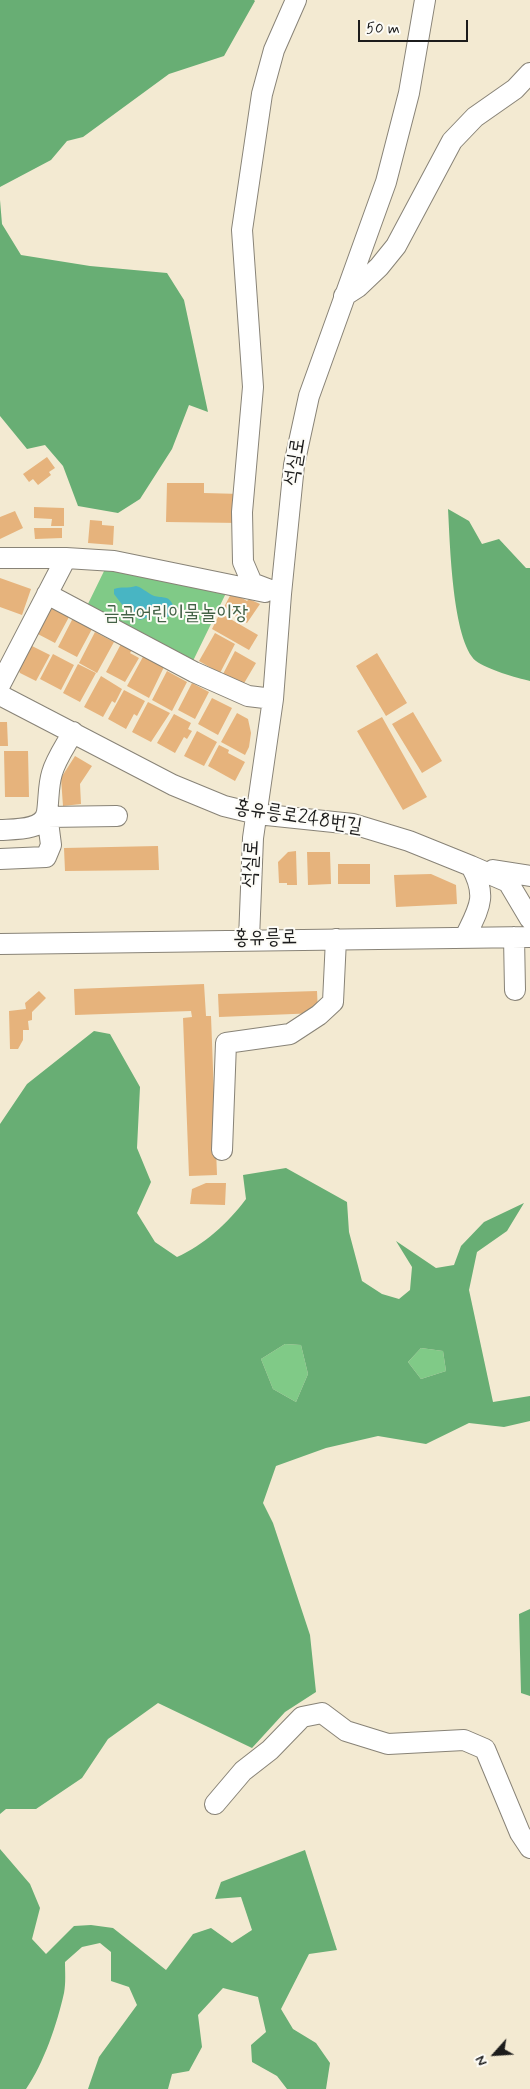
<!DOCTYPE html>
<meta charset="utf-8">
<style>
body{margin:0}
#map{position:relative;width:530px;height:2089px;overflow:hidden;background:#f3ead2;font-family:Mynerve,sans-serif}
canvas{display:block}
.north{position:absolute;left:470px;top:2029px;width:50px;height:50px;-webkit-text-stroke:4px #fdfcf7;paint-order:stroke;rotate:244deg;font-size:14px;font-weight:700;line-height:20px;text-align:center;color:#1c1c1c}
.north::after{content:'';display:block;margin:auto;width:18px;height:22px;background:#1c1c1c;clip-path:polygon(50% 0,100% 100%,50% 72%,0 100%)}
.scale{position:absolute;left:358px;top:20px;width:110px;height:22px;box-sizing:border-box;border:2px solid #1c1c1c;border-top:0;padding-left:6px;font-size:15px;line-height:18px;white-space:nowrap;color:#1c1c1c;-webkit-text-stroke:4px #fdfcf7;paint-order:stroke}
</style>
<div id="map">
<canvas width="530" height="2089"></canvas>
<div class="north">N</div>
<div class="scale">50 m</div>
</div>
<script>
const g = document.querySelector('canvas').getContext('2d');
g.lineJoin = 'round';
function fillPath(path, color) { g.fillStyle = color; g.fill(path, 'evenodd'); }
function stroke(path, color, width, dash) { g.strokeStyle = color; g.lineWidth = width; g.lineCap = dash ? 'butt' : 'round'; g.setLineDash(dash || []); g.stroke(path); }
function drawText(font, color, halo, rows, align = 'center') {
  g.font = font + ' Mynerve,"Poor Story",sans-serif'; g.lineWidth = 4; g.setLineDash([]); g.textBaseline = 'middle'; g.strokeStyle = halo; g.fillStyle = color; for (const [text, x, y, turn = 0] of rows) {
    g.save(); g.translate(x, y); g.rotate((+turn || 0) * Math.PI / 180); g.textAlign = isNaN(turn) ? turn : align; if (halo) g.strokeText(text, 0, 0); g.fillText(text, 0, 0); g.restore();
  }
}
const green = new Path2D(`
 M106,567L228,589L192,663L86,608Z
 M285,1344L301,1345L308,1374L296,1402L273,1389L261,1359Z
 M421,1348L443,1351L446,1371L421,1379L408,1362Z`);
const forest = new Path2D(`
 M0,0H254L255,1L224,56L169,74L83,137L67,141L51,160L0,187Z
 M0,200L2,224L21,255L90,266L167,273L184,300L208,412L189,405L172,449L140,499L118,513L78,506L63,466L45,445L27,449L0,416Z
 M448,509L469,521L482,544L499,539L526,568H530V681C517,678 486,669 476,661C452,641 450,541 448,509Z
 M94,1031L110,1034L140,1087L137,1148L151,1182L137,1213L155,1242L177,1257C204,1245 228,1223 246,1199L243,1175L286,1168L347,1202L349,1232L362,1281L382,1294L399,1299L410,1290L412,1267L396,1241L436,1268L454,1265L461,1246L484,1222L524,1203L507,1231L477,1252L469,1290L493,1402L530,1396V1421L504,1427L469,1423L426,1444L378,1436L326,1448L276,1466L263,1503L273,1523L310,1635L316,1692L285,1712L252,1748L158,1703L108,1739L82,1778L36,1809H6L0,1814V1124L27,1084ZM285,1344L301,1345L308,1374L296,1402L273,1389L261,1359ZM421,1348L443,1351L446,1371L421,1379L408,1362Z
 M530,1609V1696L521,1693L519,1614Z
 M0,1849L30,1884L40,1908L32,1939L46,1954L74,1926L91,1925L113,1928L166,1970L193,1934L211,1928L232,1943L252,1930L241,1897L215,1899L221,1882L305,1850L337,1950L309,1954L281,2009L293,2029L316,2043L330,2063L326,2089H287L277,2076L252,2062L251,2045L266,2032L258,1997L223,1988L198,2015L202,2047L189,2071L172,2074L168,2089H88L99,2057L137,2005L129,1987L111,1981V1952L100,1943L82,1947L65,1962C65,1972 66,1983 64,1993C57,2024 44,2063 26,2089H0Z`);
const water = new Path2D(`
 M136,586C143,588 146,592 152,595C161,599 168,594 173,605V611L168,617L152,616L140,620L127,611L114,594V589C121,586 128,589 136,586Z`);
const building = new Path2D(`
 M47,457L55,468L49,472L51,475L38,485L33,479L29,482L23,474Z
 M167,483H204V493L241,494L240,523L166,522Z
 M34,507L64,508V526H51L52,519L34,518Z
 M15,511L23,528L0,539V517Z
 M90,520L102,521V525L114,526L113,545L88,543Z
 M34,528H62V538L35,539Z
 M0,578L31,589L22,615L0,607Z
 M232,592L247,601L249,599L260,604L247,623L223,609Z
 M54,608L69,617L55,643L34,632L44,612Z
 M220,613L258,635L249,650L212,629Z
 M73,618L92,629L77,657L58,647Z
 M95,632L114,642L97,673L79,663Z
 M215,633L235,644L220,673L199,661Z
 M28,644L50,655L36,681L20,673L17,666Z
 M121,644L132,650L130,653L139,658L125,682L106,672Z
 M235,651L256,663L243,685L223,674Z
 M377,653L407,703L386,716L356,666Z
 M53,654L74,665L61,690L40,679Z
 M144,655L164,667L149,698L127,686Z
 M78,664L96,673L80,702L63,693Z
 M167,671L187,682L172,711L152,700Z
 M101,676L122,689L115,703L112,701L103,717L84,707Z
 M192,683L209,692L195,719L178,710Z
 M124,690L145,701L137,716L134,714L126,729L108,719Z
 M212,698L232,708L218,735L198,724Z
 M148,702L170,713L151,742L132,732Z
 M413,712L442,761L422,773L392,724Z
 M237,713L248,719L251,733L249,747L245,755L221,742Z
 M174,714L191,723L188,729L192,731L187,739L184,737L175,753L157,743Z
 M382,717L427,797L403,810L357,731Z
 M0,722H7L8,746H0Z
 M197,731L217,742L204,766L184,756Z
 M219,745L229,750L228,753L245,762L235,781L208,766Z
 M4,751H28L29,797H5Z
 M75,756L92,766L80,784L81,804L63,806L61,778Z
 M158,846L159,870L65,871L64,848Z
 M296,851L297,885H287V883H279L278,862L288,852Z
 M307,852H330L331,884L308,885Z
 M338,864H370V884H338Z
 M431,874L456,885L457,904L396,907L394,875Z
 M204,984L206,1016H211L217,1175L189,1176L183,1018L192,1017L191,1011L75,1015L74,989Z
 M39,991L46,998L32,1012V1020L28,1021L29,1030H23V1040L18,1049H10L9,1011L26,1009L25,1003Z
 M317,991L318,1013L219,1017L218,994Z
 M206,1183H226L225,1205L190,1204L192,1189Z`);
const minor = new Path2D(`
 M344,296L358,287L379,267L396,246L452,141L475,117L515,89L530,73
 M0,558H66L0,685
 M66,558L114,561L265,592
 M47,594L194,672L248,696L273,699
 M281,594L252,583L243,562L242,512L253,387L242,230L262,94L274,50L296,0
 M0,695L173,785L224,806L257,814L353,824L409,841L471,866L508,882L530,919
 M47,817L117,816
 M0,830C14,829 44,831 47,812C49,799 48,786 52,773C56,759 66,745 73,732
 M0,859L46,857L51,845L47,814
 M493,870L530,876
 M465,937C479,908 488,897 471,866
 M514,937L515,990
 M249,939L253,838L273,699L281,594L294,465L309,396L386,182L409,93L425,0
 M0,944L530,937
 M222,1150L226,1043L290,1034L319,1015L333,1002L336,939
 M215,1804L243,1771L270,1750L302,1717L322,1713L346,1731L388,1744L464,1740L485,1749L520,1833L530,1848`);
const streetNames = [
 ["석실로",296,462,-81],
 ["홍유릉로248번길",298,818,9],
 ["석실로",252,864,-87],
 ["홍유릉로",265,939,-1]
];
const parkNames = [
 ["금곡어린이물놀이장",176,615]
];
fillPath(green, '#80ca87');
fillPath(forest, '#68ae74');
fillPath(water, '#48b5c3');
fillPath(building, '#e6b37c');
stroke(minor, '#888377', 22);
stroke(minor, '#fff', 20);
drawText('20px', '#1c1c1c', '#fdfcf7', streetNames);
drawText('20px', '#446247', '#fdfcf7', parkNames);
</script>
